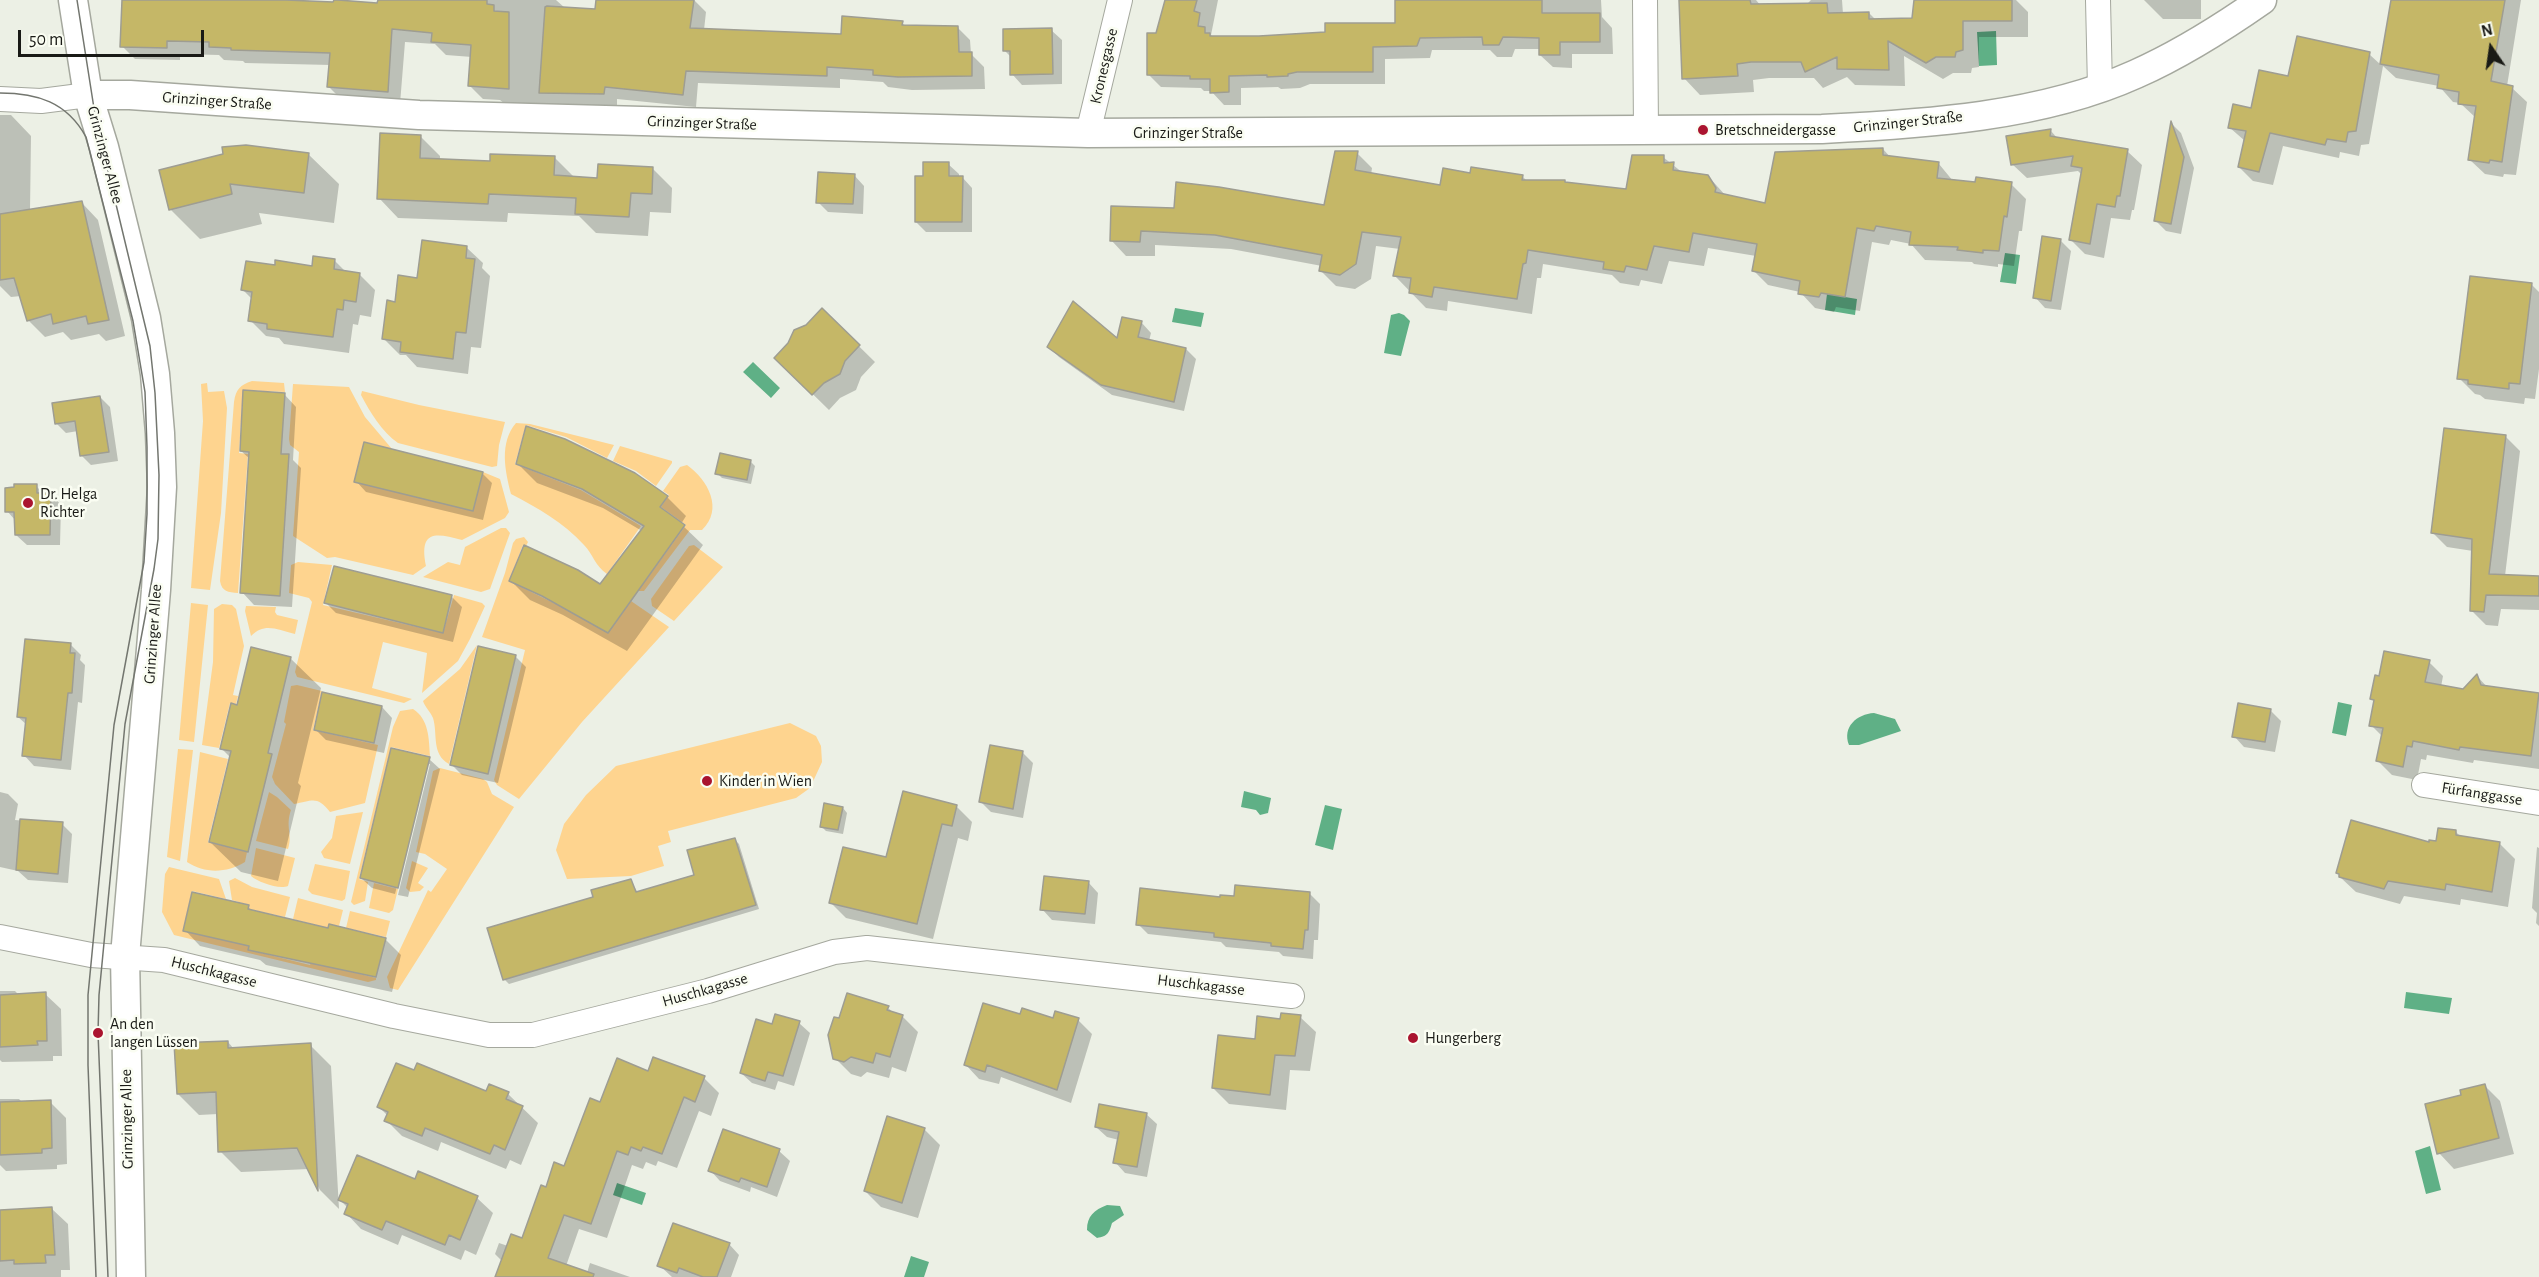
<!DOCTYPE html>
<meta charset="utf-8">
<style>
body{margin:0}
#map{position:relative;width:2539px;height:1277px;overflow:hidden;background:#ecf0e5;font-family:"Alegreya Sans",sans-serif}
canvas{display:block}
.north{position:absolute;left:2461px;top:18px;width:60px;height:60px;-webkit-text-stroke:4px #fafdf2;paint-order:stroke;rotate:347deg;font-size:16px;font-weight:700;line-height:24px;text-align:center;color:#191a16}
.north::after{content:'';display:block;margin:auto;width:21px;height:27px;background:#191a16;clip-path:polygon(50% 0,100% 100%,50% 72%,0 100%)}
.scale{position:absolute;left:18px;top:30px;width:186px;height:27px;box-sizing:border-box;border:3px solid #191a16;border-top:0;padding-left:8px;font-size:18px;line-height:21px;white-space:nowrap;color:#191a16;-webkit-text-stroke:4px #fafdf2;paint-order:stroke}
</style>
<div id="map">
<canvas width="2539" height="1277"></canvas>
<div class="north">N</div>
<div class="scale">50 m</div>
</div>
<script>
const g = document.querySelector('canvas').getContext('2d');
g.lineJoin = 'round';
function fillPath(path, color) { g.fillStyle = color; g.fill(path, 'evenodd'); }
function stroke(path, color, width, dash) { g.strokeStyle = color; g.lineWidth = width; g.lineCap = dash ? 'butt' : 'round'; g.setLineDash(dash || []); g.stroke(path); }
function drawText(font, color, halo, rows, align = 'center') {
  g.font = font + ' "Alegreya Sans",sans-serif'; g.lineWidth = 5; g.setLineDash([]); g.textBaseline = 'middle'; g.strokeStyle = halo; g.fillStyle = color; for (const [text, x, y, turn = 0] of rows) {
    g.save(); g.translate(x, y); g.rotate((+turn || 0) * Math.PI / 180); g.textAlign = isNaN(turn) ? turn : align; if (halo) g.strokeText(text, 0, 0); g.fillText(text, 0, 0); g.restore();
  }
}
const green = new Path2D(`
 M252,381L284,383L285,392L243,390L239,453L248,454L238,593C228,592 222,592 220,581L234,402C236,389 240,385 252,381Z
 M207,383L208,392L224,391L227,408L221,513L210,590L191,588L203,421L201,384Z
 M293,384L349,387L365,417L392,449L364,442L354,482L473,511L483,472L500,479L509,512L505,518L462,540C434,532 419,531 426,566L413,575L335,557L327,558L293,536L299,452L290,445L289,439Z
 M362,391L419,405L505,422L499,445L497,466L492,467L398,443C382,432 370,412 361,395Z
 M516,423L530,424L614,445L607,458L566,437L526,425L515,464L581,490L641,526L607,574C595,566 593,554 584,545C563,522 538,508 511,494C505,471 499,443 516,423Z
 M620,446L672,461V463L656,486L636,471L613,461Z
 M687,465C708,480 724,509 702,530H690L644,591H638L686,525L661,507L669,495L663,491L680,467Z
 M501,528H506L510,533L490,589L481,592L423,577L448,562L460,565L465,547Z
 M524,537L528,542L526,546L523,545L509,581L570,611L608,633L631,601L669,627L582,722L519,799L497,785L494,780L525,650L482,637L505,573L513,543L516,539Z
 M694,545L723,567L674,621L652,606L651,599L689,546Z
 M298,562L332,565L323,605L443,633L454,595L482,603L485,606L470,639L458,661L422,693L427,653L383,642L372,688L412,699L404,703L297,677L295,672L312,602L309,598L289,593L291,565Z
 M191,603L208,605L194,742L179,740Z
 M222,604L232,605L236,609L244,646L233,695L238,696L236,704L230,703L219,748L202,745L213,662L214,609Z
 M246,606L276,607L275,612L277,615L298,620L295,634C277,630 265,622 251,636L245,611Z
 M477,645L449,764C431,754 438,734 433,718C430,711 425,707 423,701L460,669Z
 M297,685L322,691L313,730L378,745L365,803L330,812C317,795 312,801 294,804L275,784L272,777L286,724L284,722L291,686Z
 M413,709C429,719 429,739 430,756L391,747L359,879L368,882L365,901L354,905L351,902L393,727L400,711Z
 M790,723L816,736L821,746L822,762L810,788L796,798L668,831L671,842L658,846L664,866L631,876L567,879L556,850L564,824L586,795L616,766Z
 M178,749L193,750L180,861L167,857Z
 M200,752L228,759L208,842L247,852L245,862C227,873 205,874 187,862Z
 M440,768L483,779L487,782L492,794L514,807L398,990L390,988L387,977L428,890L431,892L447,869L425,854L416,852L433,771Z
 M269,792L277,797L291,810C285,827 293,835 288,849L256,841Z
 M363,812L350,864L324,858L321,852L332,838L336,816Z
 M256,848L295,858L288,886C279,890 258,882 251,876Z
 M412,861L428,868L418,883L424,887L420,891L410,892L406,888Z
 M315,864L350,871L345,899L342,901L312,894L308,890Z
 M169,867L219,879L226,899L192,891L183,931L249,946V950L310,965L311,962L376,978V980L368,982L174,935L162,912L165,874Z
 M235,878L252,887L290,897L285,917L249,909V905L232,900L229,881Z
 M374,883L398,889L393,910L389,913L369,908Z
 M298,898L343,910L339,926L329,924L328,928L293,919Z
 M350,911L390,921L386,937L346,928Z`);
const water = new Path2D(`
 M1996,31L1997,65L1979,66L1977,32Z
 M2005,253L2020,255L2016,284L2000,282Z
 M1827,294L1857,299L1855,315L1825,310Z
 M1175,308L1204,313L1201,327L1172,322Z
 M1399,313L1404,315L1410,321L1401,356L1384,353L1391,315Z
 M753,362L780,388L771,398L743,372Z
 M2338,702L2352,705L2346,736L2332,733Z
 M1874,713L1895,719L1901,731L1859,745H1849C1842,727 1857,714 1874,713Z
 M1244,791L1271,798L1268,813L1260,815L1256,810L1241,807Z
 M1325,805L1342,809L1333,850L1315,845Z
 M2406,992L2452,998L2449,1014L2404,1008Z
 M2430,1146L2441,1190L2426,1194L2415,1151Z
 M617,1183L646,1193L642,1205L613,1195Z
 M1107,1205L1120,1206L1124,1215L1112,1223C1109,1233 1108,1236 1097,1238L1087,1230C1087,1216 1094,1210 1107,1205Z
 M911,1256L929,1262L924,1277H904Z`);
const shadow = new Path2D(`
 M123,0H260L379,4V0H556L565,8L597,11L598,0H694L706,12L704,30L842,36L902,23L906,26L957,27L970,40L971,54L984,67L985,89L912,90L888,87L883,82L840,79V88L698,83L696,107L617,99V106L505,104L500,100L483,99L470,86L472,57L446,55L435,44L405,42L400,104L342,100L329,87L331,65L245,63L243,61L224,60L219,55L180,54V60L135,59L122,46Z
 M1167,0H1218L1211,35L1213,37L1259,38L1326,34L1397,24L1396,0H1601L1602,17L1612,28L1613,54H1572V68L1553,67L1540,55V49H1515L1512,57H1497L1490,50H1432L1430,58L1385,59V84H1310L1300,88L1281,89L1278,87L1241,88V105H1224L1211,91H1204L1201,88L1161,87L1149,75Z
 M1681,0H1756L1761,6L1806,5L1811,0H1842L1843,14L1869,13L1876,20L1914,19L1915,0H2016L2028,12V37H1979V67L1972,68L1971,73H1953L1943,79L1904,56L1905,86L1855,85L1847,77L1823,88L1814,78H1769L1753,80L1754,92L1700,95L1684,78Z
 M2144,0H2201V19H2163Z
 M2392,0H2521L2507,86L2512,88L2527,102L2516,175L2504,174L2503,177L2485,174L2470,160L2476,118L2460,103L2453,102L2439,86L2396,78L2383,66L2369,144L2361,145L2359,156L2340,152L2339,158L2283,146L2273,185L2253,181L2239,167L2245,141L2229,127L2289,78L2369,54L2381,65Z
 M1051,30L1062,40V84L1022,85L1012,74V58L1005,51Z
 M0,115H11L31,136L30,211L82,203L98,220L125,336L106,341L99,334L71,340L63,332L45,337L28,320L21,296L11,297L0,286Z
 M2172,124L2181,133L2194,168L2181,234L2166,231L2155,220Z
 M2051,131L2058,139L2127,151L2142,165L2134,210H2132L2130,220L2111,218L2104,258L2085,254L2071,240L2082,175L2078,171L2027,178L2012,164Z
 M420,136L440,156V160L491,162L555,158L575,178L599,180L653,169L672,188L671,213L650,212L648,236L596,233L579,216L508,213L507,222L398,218L379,198Z
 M1883,149L1891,158L1939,164L1953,181L2011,184L2026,199L2022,231H2019L2014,266L1998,264V267L1974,264L1972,262L1925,260L1911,244L1891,240L1889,245L1872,242L1860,311L1836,307L1834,312L1815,308L1800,292L1768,285L1753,270L1756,256L1708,248L1704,266L1669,261L1662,284L1641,280L1639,286L1620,283L1612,275L1543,264L1541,278H1537L1532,314L1448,301L1447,311L1426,308L1395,276L1400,249L1376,246L1371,279L1355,289L1336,286L1321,271L1322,266L1231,249L1155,245V256H1126L1111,240L1175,210L1326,207L1357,153L1372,168L1371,175L1441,187L1471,175L1522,176L1527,181L1627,191L1663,157L1683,173L1708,176L1726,196L1766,205Z
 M308,154L339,184L334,223L259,213L262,224L200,239L170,209L225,156Z
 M948,164L959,174V177H962L972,188V232H926L916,222L924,178Z
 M854,175L864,186L863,214L828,212L818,202Z
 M2060,240L2071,251L2061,310L2045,308L2035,297Z
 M467,248L483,263L482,268L490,276L481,348L471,347L468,374L417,367L406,355H400L384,339L396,303L418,279Z
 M335,261L346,272L359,274L375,290L371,317L360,315L358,325L353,324L349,353L284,344L279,338L266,336L250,320L253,300L243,290Z
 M2532,285L2539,292V369L2535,399L2525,398L2524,404L2485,399L2480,395L2475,394L2459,378Z
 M822,310L875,362L861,377L856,390L840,398L829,410L776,358Z
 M1141,322L1151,333L1149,341L1186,349L1196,359L1184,411L1112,395L1059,357L1049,347L1118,341Z
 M284,394L296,407L293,460L301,468L292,607L254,605L242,592L250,459L241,451Z
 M100,397L110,407L118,461L91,465L81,455L78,431L66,433L56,423Z
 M2506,437L2520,451L2505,576H2539V610L2501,609L2498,626L2486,625L2471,610L2473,551L2447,547L2432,532Z
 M750,461L755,466L751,484L722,478L717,473Z
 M518,464L667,497L686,516L681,524L703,545L627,651L563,615L530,600L510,580L600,586L642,531L603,508L537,483Z
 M482,473L492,483L483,520L366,492L356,481Z
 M36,486L44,494H51L61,505L60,545H27L16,535V521L7,511Z
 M335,568L452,597L462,607L453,642L336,613L326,603Z
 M70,644L81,655L80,660L85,665L82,703L78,702L71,770L34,766L24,755L27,725L18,717Z
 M479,648L516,657L526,667L498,783L462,775L451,764Z
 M290,658L321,688L298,783L301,786L278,881L241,872L210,842L231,758L221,748L238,706Z
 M2429,662L2443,676L2441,687L2463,690L2477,676L2488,688L2539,695V769L2474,760L2473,763L2427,755L2426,760L2421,759L2417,780L2392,775L2378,761L2383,737L2371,725L2375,702L2372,699Z
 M382,707L392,718L384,753L326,740L315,729Z
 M2270,710L2281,721L2275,752L2244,747L2234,736Z
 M1023,753L1033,763L1023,818L991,812L981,802Z
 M429,759L440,769L408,897L398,895L430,764H427L395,894L372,888L361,878Z
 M0,792L8,794L18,804L15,820L62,824L72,834L68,883L28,880L18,871L0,867Z
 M956,806L972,822L968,841L958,838L933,939L846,918L830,902Z
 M843,808L847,813L843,834L826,831L821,826Z
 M2456,832L2461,837L2499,843L2515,859L2508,907L2461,899L2460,905L2404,896L2400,904L2356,892L2340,877L2437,843Z
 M735,840L739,844L759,909L509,984L504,979L595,898L631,881L638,893L696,876Z
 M2537,847L2539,848V926L2536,923L2537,913L2532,908Z
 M1088,882L1098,893L1095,924L1052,920L1042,909Z
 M1309,893L1320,904L1318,940H1314L1313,959L1283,956L1279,952L1226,947L1221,942L1148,934L1138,924L1221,899Z
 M248,907L253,912L329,930L385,939L401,955L392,992L266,965L260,960L200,946L185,930Z
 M0,991H15L18,994H45L61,1009L62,1056H53V1061L2,1062L0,1060Z
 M888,1008L895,1014L903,1017L918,1032L906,1072L892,1067L889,1078L867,1072L861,1077L851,1074L835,1058L840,1020Z
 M1021,1016L1078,1020L1092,1034L1071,1103L1001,1077L999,1084L979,1079L966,1065Z
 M1300,1017L1316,1032L1310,1071L1290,1070L1286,1110L1229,1104L1213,1088L1256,1041L1281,1020Z
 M799,1023L810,1033L794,1086L778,1081L775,1090L752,1083L741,1073L773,1025Z
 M228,1042L234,1049L310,1045L331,1066L339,1209L320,1190L309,1169L241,1172L220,1151L218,1114L199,1115L178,1094Z
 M415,1072L487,1093L508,1094L538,1123L521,1165L510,1160L506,1169L441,1142L438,1151L402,1136L386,1120L388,1116L379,1107Z
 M649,1073L704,1078L719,1093L711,1116L699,1111L677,1168L658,1161L656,1166L646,1162L643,1169L632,1165L607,1238L579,1229L566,1266L587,1273L590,1263L630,1277H527L510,1269L495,1254L499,1243L508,1246L523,1240L547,1189L565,1168L601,1104Z
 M2484,1085L2500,1101L2514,1154L2454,1169L2439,1153L2462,1096Z
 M0,1099H19L23,1103L50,1102L66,1118L67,1164L57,1165V1169L6,1171L0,1165Z
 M1146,1114L1157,1124L1147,1177L1125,1173L1115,1162L1119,1140L1107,1137L1096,1127Z
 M888,1118L925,1130L940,1145L918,1218L881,1207L865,1191Z
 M724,1131L779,1151L790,1161L777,1197L751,1187L750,1192L720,1181L710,1170Z
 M477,1198L493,1213L476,1255L465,1250L461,1260L402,1235L398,1245L361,1229L346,1213L348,1208L340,1200Z
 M52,1209L68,1224L70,1270H61V1277H0V1211Z
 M729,1244L739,1255L731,1277H672L659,1265Z`);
const building = new Path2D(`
 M122,0H286L333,2L334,0H338L377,3L378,0H487V4L494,5V11L509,12V89L468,86L471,45L431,42L432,33L392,29L388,92L327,87L330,53L231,50V48L209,47V42L167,41V48L120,47Z
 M596,0H694L690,28L841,34L842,16L903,21L902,25L958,26L959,52H972V76L898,77L873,75V70L827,67V76L686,71L683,95L605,87L604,94L539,93L545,7L547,6L595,9Z
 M1165,0H1197L1194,11L1200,13L1198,26L1205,27V33H1210V36H1259L1325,32V23H1395V0H1542V13H1600V42H1560V55H1539V38L1503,37L1499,45H1483L1482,37L1420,38L1417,46L1373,47V72H1297L1288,74V76L1267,77V75L1229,76V92L1210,93V79H1190V76L1147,75V33H1156Z
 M1679,0H1750L1751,4L1827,3L1828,13L1869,12V19L1912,18L1914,0H2012V21H1963V50L1956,52L1955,57H1936L1926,63L1888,41L1889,70L1837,69V57L1805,72L1801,62H1751L1737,64L1738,76L1682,79Z
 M2391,0H2505L2491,81L2513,86L2502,162L2490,160L2489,163L2468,160L2476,106L2458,104L2459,92L2437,88L2439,75L2380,64Z
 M1052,28L1053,74L1010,75V51H1003V29Z
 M2297,36L2370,52L2356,131L2348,132L2346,142L2327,139L2325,145L2270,133L2259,172L2238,167L2246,131L2228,128L2233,104L2251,108L2259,70L2288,76Z
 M2171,121L2184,157L2171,224L2154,221Z
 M2051,129L2050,136L2128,149L2120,196H2117L2115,207L2097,204L2090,244L2069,240L2082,168L2071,166L2073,156L2011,165L2006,136Z
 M380,133L421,135L420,158L490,161V154L555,156L554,175L597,178L598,164L653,167L652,194L631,193L629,217L575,214L576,198L489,194L488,204L377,199Z
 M246,145L309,153L304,193L230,184L232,194L169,210L159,170L223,154L222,147Z
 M1883,148V155L1939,162L1937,178L1975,182L1976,177L2012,182L2007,217L2004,216L1999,251L1983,250V253L1957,250L1958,247L1909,245L1911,232L1876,226L1874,231L1857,228L1845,297L1821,293L1819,297L1798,294L1800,281L1752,271L1757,244L1693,233L1689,252L1654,246L1647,270L1626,266L1624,272L1603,269L1604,262L1528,250L1526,263L1523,264L1517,299L1434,287L1432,297L1409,293L1411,278L1393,276L1401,237L1362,232L1356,264L1340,275L1319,271L1322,255L1215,235L1141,231L1140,242L1110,241L1111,206L1174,208L1176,182L1219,187L1324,205L1335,151H1358L1355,170L1440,185L1443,168L1470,173L1471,167L1523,175L1522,180H1565V182L1626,189L1632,155H1664V163L1674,162L1673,170L1708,175L1716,188L1715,192L1765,203L1775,152Z
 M923,162H949V176H963L962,222H915V176H923Z
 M818,172L855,174L853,204L816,203Z
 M82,201L109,320L88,324L86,316L53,324L51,314L27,321L14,278L0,280V214Z
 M2042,236L2061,239L2051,301L2033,298Z
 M422,240L467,246L466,258L475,259L466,333L456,332L453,359L400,352L401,342L382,339L387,300L395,302L398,275L417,278Z
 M313,256L335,259L334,269L360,273L356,302L344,300L343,310L337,309L333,337L267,329V324L248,321L252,292L241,290L246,261L275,265V260L312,266Z
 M2470,276L2532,283L2520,384L2509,383V389L2468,384V380L2457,379Z
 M1073,301L1117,338L1122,317L1142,321L1138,337L1186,348L1174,402L1101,385L1047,347Z
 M822,308L860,345L845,361L840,374L824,383L812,395L774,358L788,343L794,330L806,325Z
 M243,390L285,393L281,454H289L280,596L240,593L249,452L240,451Z
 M100,396L109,452L80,456L75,421L55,424L52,403Z
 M526,426L565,439L635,473L668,496L660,507L685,525L608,633L542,596L509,581L524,545L578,570L600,584L644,526L582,489L516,464Z
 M2444,428L2506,435L2489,574L2539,576V596L2486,595L2484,612L2470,611L2472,539L2431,533Z
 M364,442L483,472L473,511L354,482Z
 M720,453L751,460L747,480L715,474Z
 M14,484H37V493H51L50,535H15L14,512H5V488L14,487Z
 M334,566L452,595L443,633L324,603Z
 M25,639L71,643L70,653H75L72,693H68L61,760L22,756L26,718L17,717Z
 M478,646L516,655L488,774L450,765Z
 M251,647L291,657L268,753L272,754L248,852L209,842L231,751L220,749L231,703L237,705Z
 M2384,651L2430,660L2425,682L2463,689L2477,674L2481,685L2539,693L2531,756L2460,747L2459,750L2413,741L2412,747L2407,746L2403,767L2376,761L2383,728L2369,726L2374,700L2370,699L2375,675L2379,676Z
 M322,692L382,706L374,743L314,730Z
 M2238,703L2271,709L2265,742L2232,737Z
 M990,745L1023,751L1013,809L979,802Z
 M391,748L430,757L398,888L360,878Z
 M903,791L957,805L952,826L942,824L917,924L829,903L843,847L886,857Z
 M824,803L843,807L838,830L820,827Z
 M20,819L63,822L58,874L16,870Z
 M2351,820L2429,842V840L2436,841L2438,828L2456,830V835L2500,842L2492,892L2446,884L2445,890L2388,881L2384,889L2339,877V874L2336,873Z
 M735,838L756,905L503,980L487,928L593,897L591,890L631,879L636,892L694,875L687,850Z
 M1044,876L1089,881L1085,914L1040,910Z
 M1235,885L1310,892L1308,930H1305L1303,949L1271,946V943L1214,937V933L1136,925L1140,888L1220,897V895L1234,896Z
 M192,892L249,905L248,909L328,928L329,924L386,938L376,977L248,950L249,946L183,931Z
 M46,992L47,1041H37L38,1045L0,1047V995Z
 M847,993L889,1006L887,1010L903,1015L890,1057L876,1053L873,1063L851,1057L844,1062L833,1059L828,1035L834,1017L839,1018Z
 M983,1003L1020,1014L1022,1008L1053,1018L1055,1011L1079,1018L1057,1090L987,1065L985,1072L964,1065Z
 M1281,1013L1301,1015L1295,1056L1275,1055L1270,1095L1212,1088L1218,1035L1255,1039L1257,1016L1280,1019Z
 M775,1014L800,1021L783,1076L768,1072L765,1081L740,1073L756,1019L772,1024Z
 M228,1041V1048L311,1043L318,1191L297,1148L218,1152L216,1092L177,1094L174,1043Z
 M653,1057L705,1076L695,1102L684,1097L662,1154L643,1147L641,1151L631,1147L628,1155L617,1151L591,1224L564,1215L548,1258L594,1274L593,1277H495L511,1234L522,1238L541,1185L546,1187L554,1162L564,1166L590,1098L600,1102L617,1058L648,1071Z
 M396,1063L414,1070L417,1063L486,1091L489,1084L509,1092L506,1099L523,1106L505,1150L494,1145L490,1154L425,1128L422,1136L384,1121L388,1112L377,1107Z
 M2485,1084L2499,1138L2437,1154L2425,1104L2461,1095L2460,1090Z
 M51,1100L52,1148L42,1149V1153L0,1155V1102Z
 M1099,1104L1147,1113L1137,1167L1113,1163L1119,1132L1095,1127Z
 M887,1116L925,1128L902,1203L864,1191Z
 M723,1129L780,1149L767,1187L741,1178L739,1182L708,1171Z
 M357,1155L415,1179L418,1171L478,1196L460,1240L449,1235L445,1245L386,1221L382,1230L344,1214L348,1204L338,1200Z
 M52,1207L55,1255H45L46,1263L14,1264V1260L0,1261V1210Z
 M673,1223L730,1243L717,1277H703L679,1268L677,1273L657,1266Z`);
const minor = new Path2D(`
 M1645,0L1646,131
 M2098,0L2100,88
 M0,99L41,101L88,95
 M1088,133L1120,0
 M2424,785L2539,803
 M0,937L91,955L164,960L394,1016L489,1035H533L708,991L834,952L867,948L1292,996`);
const tertiary = new Path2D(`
 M73,0L88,95L104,147L146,318L155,374L160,433L162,487L156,590L125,956L131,1277
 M88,95H130L419,115L1088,133L1822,129C1924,124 2041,117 2136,74C2181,54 2222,28 2262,0`);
const tram = new Path2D(`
 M77,0L96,121L150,346L155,393L159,475L158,539L154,569L125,724L99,995L98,1033L108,1277
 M0,93C37,93 67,102 86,137L133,321L145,392L147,447V514L144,562L114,725L88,995V1065L96,1277`);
const markers = [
 [1703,130,6,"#aa142f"],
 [28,503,6,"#aa142f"],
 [707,781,6,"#aa142f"],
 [98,1033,6,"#aa142f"],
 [1413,1038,6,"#aa142f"]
];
const streetNames = [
 ["Kronesgasse",1104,66,-77],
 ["Grinzinger Straße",217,101,4],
 ["Grinzinger Straße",1908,122,-6],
 ["Grinzinger Straße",702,123,2],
 ["Grinzinger Straße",1188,133],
 ["Grinzinger Allee",105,155,75],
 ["Grinzinger Allee",153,634,-86],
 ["Fürfanggasse",2482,794,9],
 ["Huschkagasse",214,972,14],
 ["Huschkagasse",1201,985,7],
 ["Huschkagasse",705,990,-16],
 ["Grinzinger Allee",127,1119,-91]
];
const poiNames = [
 ["Bretschneidergasse",1715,130],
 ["Dr. Helga",40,494],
 ["Richter",40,512],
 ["Kinder in Wien",719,781],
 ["An den",110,1024],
 ["langen Lüssen",110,1042],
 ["Hungerberg",1425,1038]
];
fillPath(green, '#fed48f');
fillPath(water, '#5fb086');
fillPath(shadow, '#0003');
fillPath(building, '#c5b767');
stroke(building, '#9e9d92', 1.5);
stroke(minor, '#a5a89e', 26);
stroke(tertiary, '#a5a89e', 31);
stroke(minor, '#fff', 24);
stroke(tertiary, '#fff', 28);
stroke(tram, '#73766f', 1.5);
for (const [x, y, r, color] of markers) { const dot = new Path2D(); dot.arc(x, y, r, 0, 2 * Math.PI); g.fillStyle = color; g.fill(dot); stroke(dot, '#fafdf2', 2); }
drawText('16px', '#191a16', '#fafdf2', streetNames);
drawText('16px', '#191a16', '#fafdf2', poiNames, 'left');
</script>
